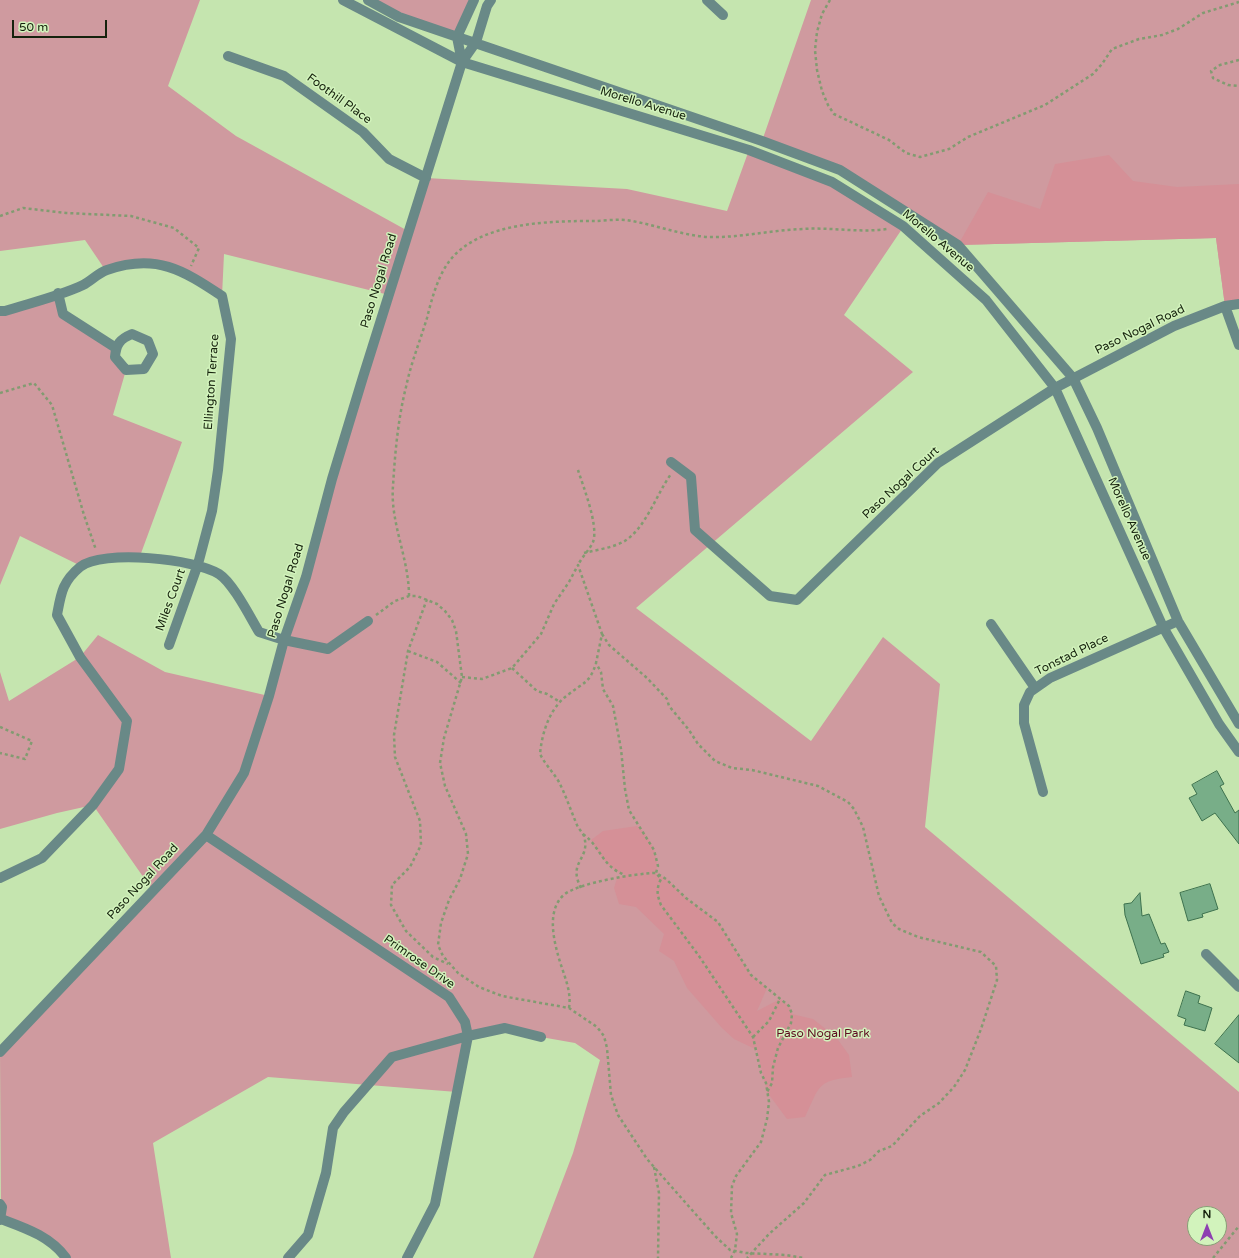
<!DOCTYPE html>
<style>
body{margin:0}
#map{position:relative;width:1239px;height:1258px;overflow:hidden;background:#c5e5af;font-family:"Varela Round",sans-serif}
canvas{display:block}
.north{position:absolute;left:1187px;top:1206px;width:40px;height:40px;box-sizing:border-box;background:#d2f3bc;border:1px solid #879f76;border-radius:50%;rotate:0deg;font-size:11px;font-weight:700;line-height:16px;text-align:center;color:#16220d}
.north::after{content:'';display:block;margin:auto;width:14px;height:18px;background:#8d40b1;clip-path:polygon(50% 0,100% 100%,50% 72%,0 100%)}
.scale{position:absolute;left:12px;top:20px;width:95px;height:18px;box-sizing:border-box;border:2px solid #16220d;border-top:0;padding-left:5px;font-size:12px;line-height:14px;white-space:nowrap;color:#16220d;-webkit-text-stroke:3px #d2f3bc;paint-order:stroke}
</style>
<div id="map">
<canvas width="1239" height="1258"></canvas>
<div class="north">N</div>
<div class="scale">50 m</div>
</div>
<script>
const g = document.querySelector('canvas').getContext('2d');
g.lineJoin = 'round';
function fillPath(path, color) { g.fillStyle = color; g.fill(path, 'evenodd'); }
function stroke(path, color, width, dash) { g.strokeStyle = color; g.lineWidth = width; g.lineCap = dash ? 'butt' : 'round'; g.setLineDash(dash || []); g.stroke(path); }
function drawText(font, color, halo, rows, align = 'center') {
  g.font = font + ' "Varela Round",sans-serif'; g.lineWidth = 3; g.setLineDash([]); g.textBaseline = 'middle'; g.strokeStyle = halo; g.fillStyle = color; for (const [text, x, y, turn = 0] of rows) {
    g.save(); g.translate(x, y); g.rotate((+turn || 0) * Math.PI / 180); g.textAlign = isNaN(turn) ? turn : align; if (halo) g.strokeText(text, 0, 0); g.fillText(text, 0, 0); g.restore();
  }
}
const green = new Path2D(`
 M0,0H200L168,86L236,136L408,231L426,178L627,189L727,211L749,150L832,182L902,229L844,315L913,372L636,608L811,741L883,637L940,684L925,827L1239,1092V1258H533L573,1153L600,1060L575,1043L541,1037L505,1028L468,1036L457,1092L268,1077L153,1143L171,1258H66L60,1250L1,1219L0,1052L153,891L93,805L57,813L0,829V672L9,701L80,657L98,635L165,672L269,696L389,295L224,254L222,296L157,263L106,271L85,240L0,251ZM1195,1214H1219V1238H1195Z
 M368,0H474L457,37Z
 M811,0H1239V304L1225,306L1216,238L958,245L840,170L762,141Z
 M58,293L63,314L116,348L126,370L113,415L182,442L140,556L81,566L20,536L0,585V311Z`);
const forest = new Path2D(`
 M1109,155L1133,181L1177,187L1239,184V304L1225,306L1216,238L958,245L988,192L1040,209L1055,164Z
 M637,826C650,836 660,857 656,873L666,879L686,898L718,922L751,975L767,988L757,1011L780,999L789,1006L792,1014L813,1019L836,1037L849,1055L852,1077C816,1081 820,1086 805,1117L787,1119L767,1092L757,1050L734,1039L722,1028L687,988L674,961L659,951L664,934L636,907L619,904L614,888L617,878L625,875C608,868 600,856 591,840L603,831Z
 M753,1253C769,1257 787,1254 804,1258H747Z`);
const building = new Path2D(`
 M1217,771L1224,784L1220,786L1235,813L1239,810V844L1215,813L1202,821L1189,798L1197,794L1192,785Z
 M1210,884L1218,909L1202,914L1203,917L1188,921L1180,893Z
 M1140,893L1142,916L1149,914L1161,944L1165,943L1169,952L1163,954L1164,957L1141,964L1125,915L1124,904L1131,903Z
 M1186,991L1200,996L1198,1003L1212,1008L1205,1031L1184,1025L1186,1019L1178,1016Z
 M1239,1015V1063L1215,1044Z`);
const path = new Path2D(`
 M830,0L822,14L817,32L815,50L817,70L822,91L828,105L834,114L889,140L906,153L920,157L949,149L968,137L1045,105L1093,74L1102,64L1112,49L1139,39L1162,35L1178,29L1203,13L1239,2
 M1239,60L1220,65L1211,71L1213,78L1228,85L1239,86
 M0,216L23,208L66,213L131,216L174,228L199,248L191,266
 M0,393L34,383L52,405L84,515L96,550
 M578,470C583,486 599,526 593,542C590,549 582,557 578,565
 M584,553C596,550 611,548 623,542C645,530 656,495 671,474
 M409,596C409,558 390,523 393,486C395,453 398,419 406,387C411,363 420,341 427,318C432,298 438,275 451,259C482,222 549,221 594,221C604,221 615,219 626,220C653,224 680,235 708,237C740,238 771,230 803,229C831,227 859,233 887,229
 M427,599L408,651L394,735L395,757L420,821L421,845L410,867L392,885L391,905L406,931L433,957L448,964
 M376,615L395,601L409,596H417L437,604L445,611L452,620L456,631L462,677L444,738L440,763L445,786L466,834L468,854L460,879L449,900L441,923L438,945L443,956L458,973L479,987L502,996L569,1008L597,1027L604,1036L607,1048L611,1095L618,1115L647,1159L715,1236L730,1250L746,1253L786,1255L804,1258
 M602,634L609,645L647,678L667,699L669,706L689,730L698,744L715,761L732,768L752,770L818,786L848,802L854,809L863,827L879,896L892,923L899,929L918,937L981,952L996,966L997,980L981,1029L965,1070L954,1087L939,1103L920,1116L892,1146L879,1151L870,1160L858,1166L825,1175L804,1203L769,1234L747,1258
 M408,651L437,662L461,683
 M512,668L537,691L547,694L560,702
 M462,677L482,679L512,668L541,634L554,604L569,582L578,565L602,634L596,663L601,672L603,689L613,706L621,749L625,789L629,810L654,850L658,866L656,873L666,879L686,898L718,922L751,975L789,1006L792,1014L791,1023L778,1048L773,1067L772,1083L767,1092
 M0,727L32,741L25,759L0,753
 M583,834C602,848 601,866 625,875
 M581,888C567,861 591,860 584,836C582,832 579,829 577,825C571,811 566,796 559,782C553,772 545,764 540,754C542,732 550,707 569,694C584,682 590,683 596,663
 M569,1008C572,990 563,974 558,955C553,937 547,908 565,894C579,883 637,873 656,873L661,879C656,889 657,895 661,905L699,956L753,1037L761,1073L766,1083L769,1102L767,1119L761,1142L736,1176L732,1186L731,1213L737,1234L735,1250L731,1258
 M753,1037L769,1021L780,999
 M654,1167L659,1193L658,1258
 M1213,1258L1239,1226`);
const minor = new Path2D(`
 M343,0L462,62L749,150L832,182L903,226L986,300L1055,388L1163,627L1219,724L1239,752
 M368,0L399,17L762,141L840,170L958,245L1073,378L1097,428L1178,621L1239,724
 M474,0L457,37L462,62L476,42L487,6L491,0
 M707,0L723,15
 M228,56L284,76L363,132L389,159L426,178
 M58,293L63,314L116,348
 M1225,306L1239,345
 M0,311H5C30,303 60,296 83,285C91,281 98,273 107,270C156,253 183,270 222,296L231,339L218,470L212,511L198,564L169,645
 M132,334L148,341L153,354L144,369L126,370L115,357C116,344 120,339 132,334Z
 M671,462L691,477L695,530L770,596L797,600L938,463L1055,388L1174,326L1225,306L1239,304
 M991,624L1035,688
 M1043,792L1024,723V705L1030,692L1050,678L1178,621
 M206,835L449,997L465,1022L468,1036L435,1204L407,1258
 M0,878L42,858L93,805L119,769L127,721L80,657L57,615C61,594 62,582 80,567C102,549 196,559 219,574C233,583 250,617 259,632L284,640L328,649L368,621
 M1206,954L1239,987
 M0,1052L206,835L244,773L269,696L284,640L306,577L332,479L363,377L462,62
 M0,1204L2,1207L0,1220
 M1,1219C25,1228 50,1236 66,1258
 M288,1258L308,1235L326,1173L333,1128L344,1112L392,1057L468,1036L505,1028L541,1037`);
const streetNames = [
 ["Foothill Place",339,99,36],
 ["Morello Avenue",643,104,17],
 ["Morello Avenue",938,241,40],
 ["Paso Nogal Road",379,281,-73],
 ["Paso Nogal Road",1140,330,-26],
 ["Ellington Terrace",212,382,-86],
 ["Paso Nogal Court",901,483,-43],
 ["Morello Avenue",1129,519,66],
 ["Paso Nogal Road",286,591,-73],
 ["Miles Court",171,600,-70],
 ["Tonstad Place",1072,655,-26],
 ["Paso Nogal Road",143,882,-47],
 ["Primrose Drive",419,962,35]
];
const parkNames = [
 ["Paso Nogal Park",823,1034]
];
fillPath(green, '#cf9a9f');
fillPath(forest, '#d59097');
fillPath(building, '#78ae88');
stroke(building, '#3d714e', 1);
stroke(path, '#829b71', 2.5, [3, 3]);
stroke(minor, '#698987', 10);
drawText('12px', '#16220d', '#d2f3bc', streetNames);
drawText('12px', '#5e0c20', '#d2f3bc', parkNames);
</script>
